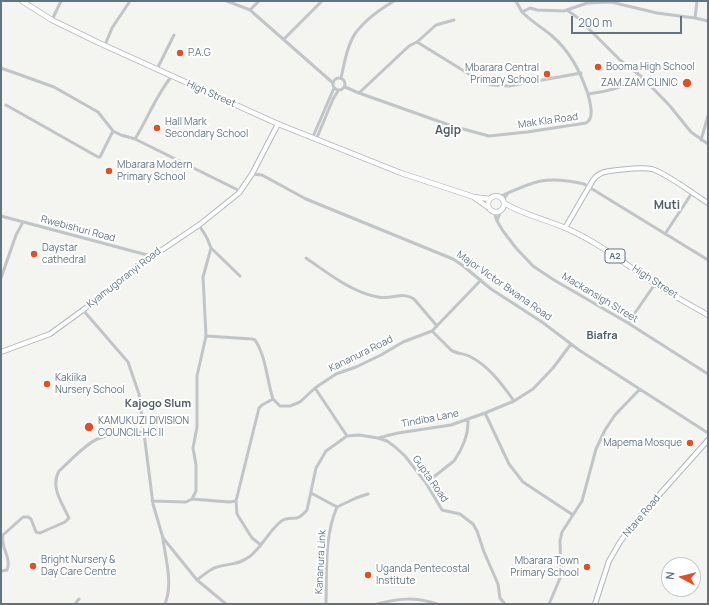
<!DOCTYPE html>
<style>
body{margin:0}
#map{position:relative;width:709px;height:605px;overflow:hidden;background:#f4f4f0;font-family:Manrope,sans-serif}
canvas{display:block}
.frame{position:absolute;inset:0;border:2px solid #637481;pointer-events:none}
.north{position:absolute;left:661px;top:557px;width:40px;height:40px;box-sizing:border-box;background:#fff;border:1px solid #c1c7cd;border-radius:50%;rotate:277deg;font-size:11px;font-weight:700;line-height:16px;text-align:center;color:#637481}
.north::after{content:'';display:block;margin:auto;width:14px;height:18px;background:#e05024;clip-path:polygon(50% 0,100% 100%,50% 72%,0 100%)}
.scale{position:absolute;left:571px;top:16px;width:111px;height:18px;box-sizing:border-box;border:2px solid #637481;border-top:0;padding-left:5px;font-size:12px;line-height:14px;white-space:nowrap;color:#637481;-webkit-text-stroke:3px #fff;paint-order:stroke}
</style>
<div id="map">
<canvas width="709" height="605"></canvas>
<div class="frame"></div>
<div class="north">N</div>
<div class="scale">200 m</div>
</div>
<script>
const g = document.querySelector('canvas').getContext('2d');
g.lineJoin = 'round';
function stroke(path, color, width, dash) { g.strokeStyle = color; g.lineWidth = width; g.lineCap = dash ? 'butt' : 'round'; g.setLineDash(dash || []); g.stroke(path); }
function drawText(font, color, halo, rows, align = 'center') {
  g.font = font + ' Manrope,sans-serif'; g.lineWidth = 4; g.setLineDash([]); g.textBaseline = 'middle'; g.strokeStyle = halo; g.fillStyle = color; for (const [text, x, y, turn = 0] of rows) {
    g.save(); g.translate(x, y); g.rotate((+turn || 0) * Math.PI / 180); g.textAlign = isNaN(turn) ? turn : align; if (halo) g.strokeText(text, 0, 0); g.fillText(text, 0, 0); g.restore();
  }
}
const street = new Path2D(`
 M227,1L250,10L333,83
 M516,1L522,12L530,8L537,10L564,11L587,3L611,2L657,13L695,18L708,21
 M250,10L259,1
 M567,10L578,18L620,60L642,77
 M522,12C531,21 541,27 551,35C570,51 580,71 588,94
 M695,18L697,1
 M52,20L61,1
 M284,39L322,1
 M417,42L436,25L454,20
 M105,45L112,28L130,1
 M1,68L54,87L98,112L113,131L121,135L135,139L240,191
 M157,69L174,35
 M333 84a6 6 0 1 1 12 0a6 6 0 1 1-12 0Z
 M341,78C344,65 346,51 352,39C360,23 379,10 394,1
 M345,87L359,93L452,126L489,136L527,132L586,123C595,118 590,103 588,94C608,92 624,87 642,77L670,106L691,132L708,144
 M359,93L409,46L417,42L482,82L492,85L509,86L581,73
 M6,105L98,157H100L113,131
 M135,139C148,118 156,95 172,76
 M312,139L334,88
 M316,140L333,99L338,91
 M701,140L708,116
 M252,174L262,175L306,199L453,259L462,265L491,289L542,322L579,350L708,433
 M499,197C534,181 546,175 584,184L708,260
 M503,200L508,193
 M494,212L497,221L503,231L516,248L533,266L554,280L628,323L708,374
 M1,216L151,256
 M497,221L501,210
 M199,225L207,238L211,248L240,276
 M665,234L692,193
 M306,258C328,273 351,292 378,297C392,300 402,291 414,299L437,326
 M1,278L16,235L23,222
 M83,310L128,362L139,394L153,504L163,538L197,580L226,604
 M628,323L655,284
 M432,331L451,350C456,354 463,353 469,356C488,365 502,384 514,401
 M206,336L252,339L255,340C266,356 267,381 273,399
 M315,388L347,436
 M485,413L509,464L523,482L573,515
 M378,438L398,433L451,425L485,413L514,401L533,389L553,368L571,344
 M426,483L454,461C463,448 469,435 468,419
 M311,493L337,507
 M192,499L229,502L236,501L259,408L262,405L273,399L280,406H290L300,402L315,388L336,374L356,367L381,355L403,342L432,331L481,280
 M152,501L186,502L192,499L196,491V465L193,448L197,427V376L206,336L203,277L211,248
 M236,501L237,514L252,538L261,545
 M163,540C166,560 173,584 165,604
 M1,571L7,570C12,557 0,548 3,535L23,517H28L31,519L36,532L40,533L65,522L69,518C62,503 50,487 59,471C69,462 87,442 100,438C113,433 129,433 143,432
 M197,580C202,576 208,571 214,568C228,563 236,566 249,557C262,548 271,527 283,520C294,515 295,524 307,510L316,468L326,451L347,436L359,435L378,438L387,441L394,446L405,456L426,483L442,510L460,514L473,524L477,531L484,552L498,584L500,598L505,604
 M75,604L79,599
 M326,604C327,572 324,537 337,507L356,498L368,494
 M377,604C400,598 415,597 437,604
 M549,604L561,576L560,541L562,532L582,501L596,449L605,430L615,415L640,389`);
const secondary = new Path2D(`
 M565,228L593,180C600,171 608,171 618,170C628,169 642,167 652,169C668,174 693,194 708,203
 M1,352L50,334L83,310L147,260L199,225L239,193L252,174L278,124
 M595,604L609,561L620,542L635,522L708,440`);
const primary = new Path2D(`
 M22,1L52,20L97,42L278,124L401,173L474,197L490,199
 M488 204a8 8 0 1 1 16 0a8 8 0 1 1-16 0Z
 M475,198L489,208
 M504,203C525,216 550,220 572,231C602,245 628,266 655,284C672,295 690,305 708,315`);
const markers = [
 [180,53,4,"#e05024"],
 [598,67,4,"#e05024"],
 [547,74,4,"#e05024"],
 [687,83,5,"#e05024"],
 [157,128,4,"#e05024"],
 [109,171,4,"#e05024"],
 [34,254,4,"#e05024"],
 [47,384,4,"#e05024"],
 [89,427,5,"#e05024"],
 [690,443,4,"#e05024"],
 [33,566,4,"#e05024"],
 [587,567,4,"#e05024"],
 [368,575,4,"#e05024"]
];
const shields = [
 [615,256,20]
];
const shieldNames = [
 ["A2",615,256]
];
const poiNames = [
 ["P.A.G",188,53],
 ["Booma High School",606,67],
 ["Mbarara Central",539,68,"right"],
 ["Primary School",539,80,"right"],
 ["ZAM.ZAM CLINIC",678,83,"right"],
 ["Hall Mark",165,122],
 ["Secondary School",165,134],
 ["Mbarara Modern",117,165],
 ["Primary School",117,177],
 ["Daystar",42,248],
 ["cathedral",42,260],
 ["Kakiika",55,378],
 ["Nursery School",55,390],
 ["KAMUKUZI DIVISION",98,421],
 ["COUNCIL HC II",98,433],
 ["Mapema Mosque",682,443,"right"],
 ["Bright Nursery &",41,560],
 ["Day Care Centre",41,572],
 ["Mbarara Town",579,561,"right"],
 ["Primary School",579,573,"right"],
 ["Uganda Pentecostal",376,569],
 ["Institute",376,581]
];
const streetNames = [
 ["High Street",211,94,24],
 ["Mak Kla Road",548,121,-8],
 ["Rwebishuri Road",78,229,15],
 ["Kyamugoranyi Road",124,278,-38],
 ["High Street",655,282,33],
 ["Major Victor Bwana Road",504,286,35],
 ["Mackansigh Street",600,298,31],
 ["Kananura Road",361,354,-26],
 ["Tindiba Lane",430,419,-11],
 ["Gupta Road",430,479,55],
 ["Ntare Road",642,516,-50],
 ["Kananura Link",321,562,-87]
];
const neighbourhoodNames = [
 ["Biafra",602,336],
 ["Kajogo Slum",158,404]
];
const quarterNames = [
 ["Agip",448,131],
 ["Muti",667,206]
];
stroke(secondary, '#b1b7bb', 6);
stroke(primary, '#b4b8bc', 6);
stroke(street, '#c1c5c8', 3);
stroke(secondary, '#fff', 4);
stroke(primary, '#fff', 4.5);
for (const [x, y, r, color] of markers) { const dot = new Path2D(); dot.arc(x, y, r, 0, 2 * Math.PI); g.fillStyle = color; g.fill(dot); stroke(dot, '#fff', 1.5); }
for (const [x, y, w] of shields) { const box = new Path2D(); box.roundRect(x - w / 2, y - 7, w, 14, 3); g.fillStyle = '#fff'; g.fill(box); stroke(box, '#637481', 1); }
drawText('bold 9px', '#637481', null, shieldNames);
drawText('10px', '#637481', '#fff', poiNames, 'left');
drawText('10px', '#637481', '#fff', streetNames);
drawText('bold 11px', '#515d66', '#fff', neighbourhoodNames);
drawText('bold 12px', '#515d66', '#fff', quarterNames);
</script>
